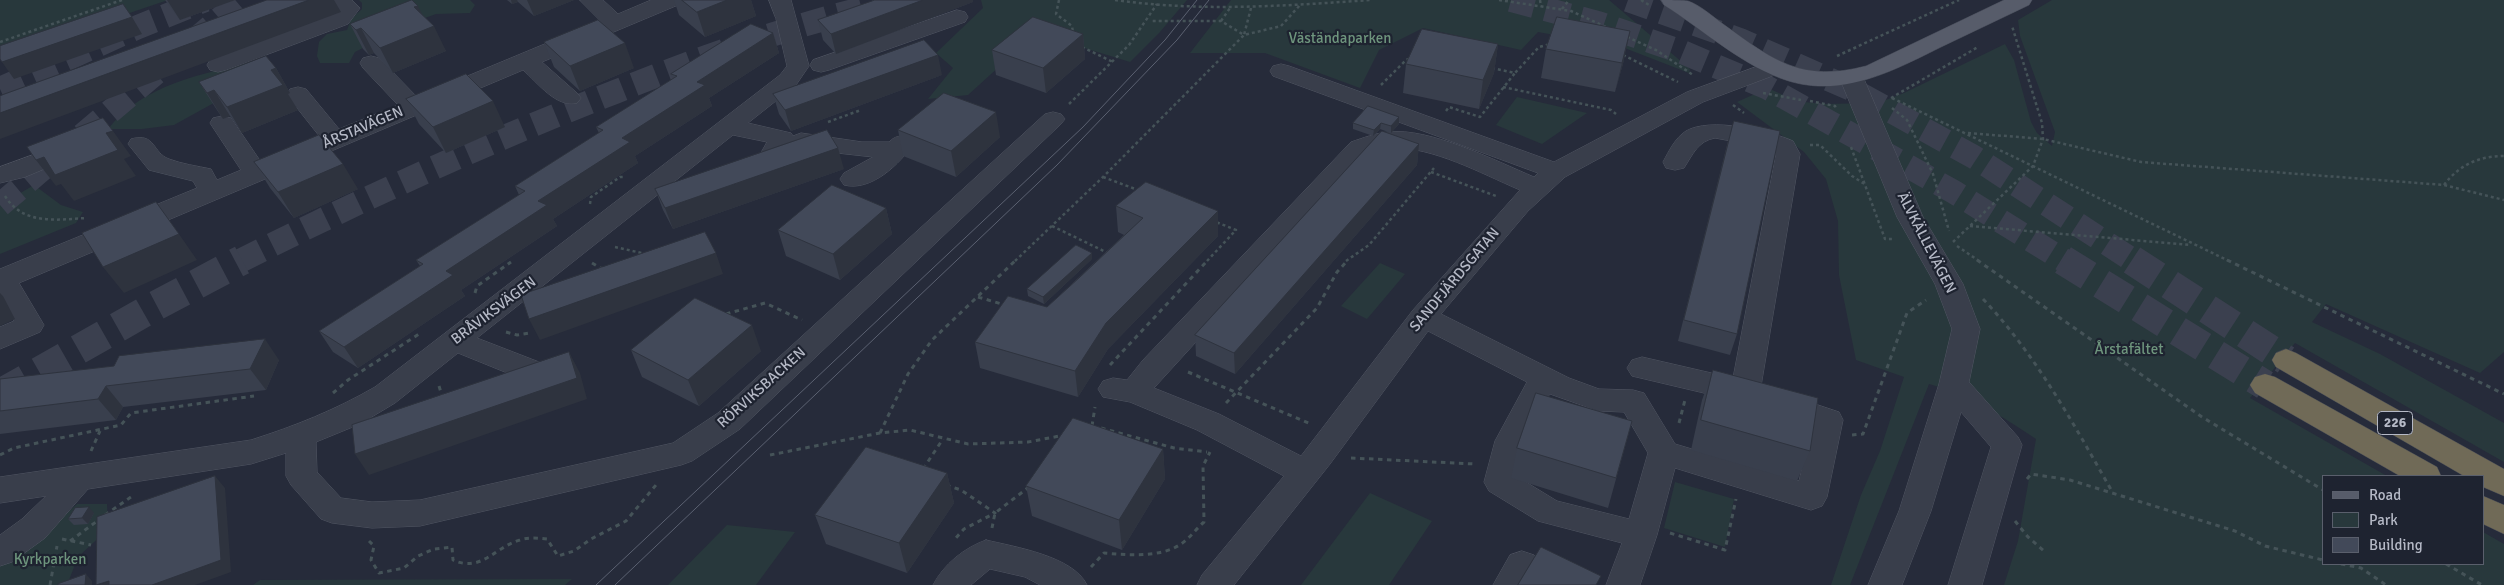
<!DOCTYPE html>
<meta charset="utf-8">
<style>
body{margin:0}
#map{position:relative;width:2504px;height:585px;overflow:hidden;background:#262b3a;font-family:Signika,sans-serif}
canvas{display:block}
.legend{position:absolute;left:2322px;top:475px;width:162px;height:90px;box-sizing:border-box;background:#1e2330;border:1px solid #5a5f6c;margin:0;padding:6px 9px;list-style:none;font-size:15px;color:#b5b9c6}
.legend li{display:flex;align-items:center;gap:10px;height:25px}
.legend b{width:25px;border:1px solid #5a5f6c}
</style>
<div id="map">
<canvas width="2504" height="585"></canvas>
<ul class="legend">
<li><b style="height:6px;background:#575c6a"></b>Road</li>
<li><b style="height:14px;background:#28383c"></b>Park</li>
<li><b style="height:14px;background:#424959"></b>Building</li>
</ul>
</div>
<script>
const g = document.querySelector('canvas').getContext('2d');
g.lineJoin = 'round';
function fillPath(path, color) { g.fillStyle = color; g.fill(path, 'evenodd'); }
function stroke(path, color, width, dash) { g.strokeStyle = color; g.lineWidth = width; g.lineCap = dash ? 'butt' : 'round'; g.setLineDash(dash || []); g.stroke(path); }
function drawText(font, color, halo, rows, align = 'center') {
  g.font = font + ' Signika,sans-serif'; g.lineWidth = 4.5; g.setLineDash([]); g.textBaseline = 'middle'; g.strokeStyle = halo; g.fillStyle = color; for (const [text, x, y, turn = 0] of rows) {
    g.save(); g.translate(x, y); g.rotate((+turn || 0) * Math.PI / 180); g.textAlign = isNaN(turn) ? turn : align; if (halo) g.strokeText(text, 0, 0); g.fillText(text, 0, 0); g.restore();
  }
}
const green = new Path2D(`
 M0,0H168L14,52L0,59Z
 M359,0H470L475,5L470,13L436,14L414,22L355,52L349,63H320L317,56L319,42L327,34L347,30L351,19L362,9V3Z
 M981,0H1187L1160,32L1130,62L1039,34L1001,65L968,95L928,99L953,68L936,53L983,8Z
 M1231,0H1609L1690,69L1689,73L1622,47L1538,32L1521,50L1423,28L1379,50L1360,88L1265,53H1190Z
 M2052,0H2504V352L2480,373L2326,304L2312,322L2380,354L2504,423V462L2295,343L2250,398L2387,476H2323V564H2483V532L2504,544V585H2004L2018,541L2036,439C2000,415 1971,396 1929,384L1850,585H1831L1861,495L1880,451L1904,377L1856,360L1839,275L1838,221L1826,179L1804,152L1737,102L1768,88L1796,101L1822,104L1878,103L1904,93L2005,44L2014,60L2031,122L2037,133L2052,146L2055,132L2020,36L2018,20Z
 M256,61L277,68L174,125L142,129H108C143,84 203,74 256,61Z
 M1517,97L1587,113L1542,144L1496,125Z
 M34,185L61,205L83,212L76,223L0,254V205Z
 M1380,263L1405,274L1367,319L1341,306Z
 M1675,482L1734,499L1725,547L1664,528Z
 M1370,493L1432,521L1389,585H1301Z
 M77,504H107L108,529L78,557L67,585H0V562L41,536Z
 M727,525L795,532L756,585H668Z
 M572,579L565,585H253L260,580Z`);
const highwayTunnelFar1 = new Path2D(`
 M1511,0L1598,23L1682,52L1768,88L1954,192L2065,261
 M1628,0L1740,40L1851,89L1974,157L2134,261
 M0,89L138,27L205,0
 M0,205L242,0
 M240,261C362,199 486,142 615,92C707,55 801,22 898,0`);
const highwayTunnel = new Path2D(`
 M2063,260L2265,385
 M2132,260L2286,360
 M0,394L155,306L242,260`);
const pathFar1 = new Path2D(`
 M1059,0L1056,14L1072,26L1073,33
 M1115,0C1200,12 1285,6 1370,0
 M1499,0L1571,11L1606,27
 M1540,0L1541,6
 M1641,0L1649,5
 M1251,8L1244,35L1281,26L1301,4
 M1562,9L1569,0
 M1221,21L1230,8
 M1627,37L1656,50L1693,75
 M0,42L122,0
 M1082,47L1113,62
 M1623,55L1678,82
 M1837,56L1959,0
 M1492,68L1515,73L1539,47L1550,44
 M1381,85L1406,60L1411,58
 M1503,87L1611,110L1616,114
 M1763,93L1801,100
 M1891,98L1978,47
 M1892,98L2229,261
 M1810,101L1835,106L1836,109
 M1069,104L1129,45L1157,4
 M1733,105L1744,113
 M1892,108L1907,120L1933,174L1949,231
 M1446,111L1449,107L1480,117L1515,73
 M828,122L861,110
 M1968,133L2043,139L2141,162L2444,185L2504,200
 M1810,145H1820L1852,176L1866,185
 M1851,147L1885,239H1894
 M1431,172L1496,196
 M1103,177L1138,190
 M2444,185C2459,165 2479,156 2504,156
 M5,196C23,225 56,220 86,218
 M590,204L591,197L620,177H625
 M1052,226L1110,254
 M1970,226L2191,245
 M1953,242L2033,166L2043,139L2042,123L2012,26
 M1957,246L1979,261
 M615,247L646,254
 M1015,261L1103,177L1244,35L1221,21H1150
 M1207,261L1236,230L1216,222
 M1346,261L1369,245L1434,168`);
const path = new Path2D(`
 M1977,260L2202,417L2323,490
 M2227,260L2504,394
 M592,263L604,270
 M475,293L477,286L511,262
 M978,297L1005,305
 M1983,299C2037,356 2074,425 2113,493
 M726,314L765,303L802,320
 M506,332L517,335L529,333
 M1110,365L1208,260
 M1188,372L1311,424
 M439,386L443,399
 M333,393L348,380L419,334
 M1226,403L1317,308L1337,272L1348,260
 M1679,423L1685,400
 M1092,426L1095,407
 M1101,428L1174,448L1207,452
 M880,433L908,374L932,340L1016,260
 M1852,435L1863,434L1907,313L1926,300
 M91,451L100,431
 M0,455L14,448L121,425L131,413L254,396
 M770,455L880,433L910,430L968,444L1028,442L1065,435
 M1351,458L1475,464
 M923,469L943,439
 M2027,479L2031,474L2070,480L2235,531L2265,546L2323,560
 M946,485L961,490L995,513L964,529L954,540
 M105,515L131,497
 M2015,521L2028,537L2044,551
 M992,528L995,513L1029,487
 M1670,533L1725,550L1736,499
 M62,539L91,545
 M70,541L100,519
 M369,541L374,546L371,560L379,573L404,568L418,556L434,549L452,547L453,560C481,573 495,547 520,540C529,537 538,538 547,539L558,556L574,551L591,539L626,521L656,485
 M2341,564L2361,568L2386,585
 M2446,564L2482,585
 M1091,567L1104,553C1127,555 1161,558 1181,544C1190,538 1196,529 1204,522L1203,466L1210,452
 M50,585L57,546`);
const minor = new Path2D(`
 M328,0H352L360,8L348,24L226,70L218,72L210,70L207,65L210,60L332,14L337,9Z
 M580,0H603L618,14L651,0H681L678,5L542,62L577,93L581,98L577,103C556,108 538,83 523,70L19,283L44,325L40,332L0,349V327L14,321L0,297V269L197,188L193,181L149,170L128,144L131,139C156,132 152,153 169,159C182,164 197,166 211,169L217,180L241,170L210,123L213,118L222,116L231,118L261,162L320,137L286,94L290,89L298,87L306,89L339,129L398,105L363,68L360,63L363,58L371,56L379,58L417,97L600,21Z
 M769,0H791L809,66L796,85L748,123L791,133L793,136L801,133L862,142H889C896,135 902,135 911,138L914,143C900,164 871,192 844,185L840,179L844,173L873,157L801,149L791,144L776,169L749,178L740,176L736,170L740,164L758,158L767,142L733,135L477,338L552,367L557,375L552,383L542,386L532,383L458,353L395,403L360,424L316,442L317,472L341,498L372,502L420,500L673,443L718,413L1045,114L1053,112L1061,114L1065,119L1061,124L740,429L692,461L681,465L420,526L372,528L332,523L321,519L291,485L286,476V453L251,464L88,489L45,538L12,562L0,566V535L22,519L46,496L0,503V477L251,440C295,426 335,410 375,387L780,75L787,66L776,19Z
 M957,10L965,12L968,17L965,22L829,70L821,72L813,70L810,65L813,60Z
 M1772,61L1780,63L1783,68L1780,73L1703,102L1565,177L1528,211L1441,314L1569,378L1599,389L1633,390L1644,393L1675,444L1799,481L1812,426L1742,402L1632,376L1627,368L1632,360L1642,357L1733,378L1776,154L1769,148L1715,138C1698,141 1693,154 1684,168L1675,170L1666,168L1663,162C1669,151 1675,138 1686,131C1710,117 1768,130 1793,141L1800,154L1761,386L1839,412L1843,420L1827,497L1822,506L1811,510L1675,468L1657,535L1640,585H1606L1622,543L1538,521L1489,491L1484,482L1495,441L1527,382L1428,331L1330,464L1234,585H1197L1202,575L1284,476L1197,430L1130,402L1103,397L1098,389L1103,381L1113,378L1127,380L1143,360L1351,142C1363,138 1376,133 1388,132C1429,127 1496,161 1534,177L1538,173L1273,76L1270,71L1273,66L1281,64L1289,66L1554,162L1687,92ZM1390,147C1436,148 1478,172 1520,190L1413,310L1301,456L1219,414L1154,388L1369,152ZM1550,394L1598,411L1624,412L1648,453L1629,519L1557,501L1516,476L1525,441Z
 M1852,72L1860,74L1864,79L1923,217L1963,284L1980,329L1969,382L2018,437L2022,445L1982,585H1948L1991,447L1961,412L1931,511L1902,585H1868L1899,511L1939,384L1952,329L1935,284L1897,217L1840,79L1844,74Z
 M71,141L80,144L83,149L80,154L25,177L0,183V167Z
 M986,540C1015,547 1073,556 1087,585H1040L1025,577L990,569L971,585H933C944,564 964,548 986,540Z
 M1522,551L1534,555L1539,565L1528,585H1493L1510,555Z`);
const major = new Path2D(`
 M1661,0C1669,0 1681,0 1688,1C1700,5 1712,16 1723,24C1773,60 1801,83 1866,66L2004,0H2032L2029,5C1999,19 1969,34 1939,48C1889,73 1837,100 1780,78C1738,62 1702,29 1664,5Z`);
const highway = new Path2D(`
 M2286,349L2296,353L2504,469V496L2483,487V476H2464L2276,367L2272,360L2276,353Z
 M2265,374L2275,377L2437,467L2441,476H2400L2255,393L2250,385L2255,377Z
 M2483,496L2504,505V534L2483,524Z`);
const tram = new Path2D(`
 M596,585L1083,127L1165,40L1197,0
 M615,585L1057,165L1177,40L1209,0`);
const wall = new Path2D(`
 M165,0H235L180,20Z
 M507,0H574L534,16L518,2L512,4Z
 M674,0H751L756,16L705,37L679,15Z
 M973,2L836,54L823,40L818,20Z
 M423,16L446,51L393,73L374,53L369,55L363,49L350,24Z
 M773,33L779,53L709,98L712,106L635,156L638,163L553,219L557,226L461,290L465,296L358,368L333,352L319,331L420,266L416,260L519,195L515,186L599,133L596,127L673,79L671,74Z
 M1083,34L1085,59L1046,93L996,75L992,50Z
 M544,42L634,68L580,91L554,67Z
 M1498,44L1494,73L1479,109L1403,93L1406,64Z
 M1546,49L1624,60L1615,92L1541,78Z
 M276,68L290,93L288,94L298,110L242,133L230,116L223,119L215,107L199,82Z
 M942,75L791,131L779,114L773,94Z
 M406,99L505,127L446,153L419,124Z
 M1399,117V124L1391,133L1380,129L1373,136L1353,129V123Z
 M1734,121L1737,334L1730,355L1678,341L1728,141Z
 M898,130L1000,137L956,177L903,156Z
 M1419,144L1417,165L1235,374L1196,356L1195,335Z
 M254,162L358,189L294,218L270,188Z
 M844,169L673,229L663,210L655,189Z
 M1116,206L1218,236L1108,349L1078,397L980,368L975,342L1047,307L1124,235L1118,232Z
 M886,208L892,234L840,280L786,256L778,230Z
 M1092,259L1044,304L1028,296L1027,289Z
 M631,350L761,351L699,406L642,377Z
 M279,360L266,390L123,407L116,420L0,434V379Z
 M1713,370L1810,451L1797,481L1691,450L1702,400Z
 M1632,421L1608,508L1511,478L1517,448Z
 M1163,449L1165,479L1122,550L1032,516L1026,486Z
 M947,473L954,503L907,573L826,544L815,515Z
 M94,513L88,524L74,525L68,519Z`);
const shadedWall = new Path2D(`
 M167,0H235L180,20Z
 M309,0H334L341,12L0,139V113Z
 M511,0H517L518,2L512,4Z
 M527,0H574L534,16Z
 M727,0H751L756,16L705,37L697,12Z
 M923,0H973V2L836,54L831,34Z
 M418,6L429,28L434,26L446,51L393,73L380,48L414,7Z
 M132,17L142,34L14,79L2,62Z
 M361,28L374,53L369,55L356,30Z
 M1630,31L1624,60L1615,92L1622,63Z
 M773,33L779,53L709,98L712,106L635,156L638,163L553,219L557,226L461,290L465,296L358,368L344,347L446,271L697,82Z
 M1083,34L1085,59L1046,93L1043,68Z
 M625,43L634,68L580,91L570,66Z
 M1498,44L1494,73L1479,109L1483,80Z
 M938,55L942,75L791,131L785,110Z
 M276,68L290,93L288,94L298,110L242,133L227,107L271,70Z
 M214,90L230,116L223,119L207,93Z
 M493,101L505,127L446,153L433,127Z
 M996,112L1000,137L956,177L951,151Z
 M1399,117V124L1391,133V126Z
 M1381,123L1380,129L1373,136L1374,130Z
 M113,131L131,156L124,159L136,176L74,201L61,184L56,186L36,160Z
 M1419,144L1417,165L1235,374L1234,353Z
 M838,148L844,169L673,229L665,208Z
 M343,164L358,189L294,218L278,192Z
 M886,208L892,234L840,280L833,254Z
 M1218,211V236L1108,349L1078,397L1075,371L1106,323Z
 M179,234L197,260L124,293L103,267Z
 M716,253L723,274L540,340L529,319Z
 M1092,253V259L1044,304L1043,297Z
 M0,293L3,296L15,319L0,326Z
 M752,325L761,351L699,406L688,380Z
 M265,339L279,360L266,390L250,369Z
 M569,352L580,373L587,399L369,475L355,454Z
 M106,386L123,407L116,420L98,399Z
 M1163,449L1165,479L1122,550L1119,520Z
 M947,473L954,503L907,573L899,543Z
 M215,476L225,488L231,572L195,585H152Z
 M89,507L94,513L88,524L82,518Z
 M86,574L92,581V585H85Z
 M109,581L113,585H98Z`);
const building = new Path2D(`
 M267,0H309L0,113V96Z
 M412,0L418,6L414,7L434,26L380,48L361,28L356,30L350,24Z
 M682,0H727L697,12Z
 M875,0H923L831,34L818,20Z
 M123,4L132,17L2,62L0,59V46Z
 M1033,17L1083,34L1043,68L992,50Z
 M1557,17L1630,31L1622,63L1546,49Z
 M598,20L625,43L570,66L544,42Z
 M751,24L773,33L697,82L705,85L622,138L630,142L538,201L547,205L446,271L453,275L344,347L319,331L423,264L416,260L525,191L515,186L603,130L596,127L677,76L671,74Z
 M1422,29L1498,44L1483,80L1406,64Z
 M924,40L938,55L785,110L773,94Z
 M266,56L276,68L271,70L283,85L227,107L214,90L207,93L199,82Z
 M466,74L493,101L433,127L406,99Z
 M944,93L996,112L951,151L898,130Z
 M1368,106L1399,117L1391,126L1381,123L1374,130L1353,123Z
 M103,118L113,131L106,133L118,150L55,175L44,157L36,160L27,147Z
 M1734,121L1780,131L1737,334L1684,320Z
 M827,130L838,148L665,208L655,189Z
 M1382,131L1419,144L1234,353L1195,335Z
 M319,135L343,164L278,192L254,162Z
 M1146,182L1218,211L1106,323L1075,371L975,342L1008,296L1047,307L1080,277L1143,218L1116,206Z
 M832,185L886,208L833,254L778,230Z
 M156,202L179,234L103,267L82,233Z
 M705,232L716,253L529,319L521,295Z
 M1076,245L1092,253L1043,297L1027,289Z
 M695,298L752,325L688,380L631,350Z
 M265,339L250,369L106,386L98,399L0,411V379L114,366L119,356Z
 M569,352L577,378L355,454L352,425Z
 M1713,370L1818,398L1810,451L1701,420Z
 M1536,393L1632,421L1616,478L1517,448Z
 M1073,418L1163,449L1119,520L1026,486Z
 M866,447L947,473L899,543L815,515Z
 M215,476L221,560L152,585H109V581L96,585L97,517Z
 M89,507L82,518L68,519L75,508Z
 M1541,547L1601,576L1596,585H1518Z
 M86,574L85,585H58V584Z`);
const shields = [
 [2395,423,35]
];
const shieldNames = [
 ["226",2395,423]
];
const parkNames = [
 ["Väständaparken",1340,39],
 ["Årstafältet",2129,350],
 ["Kyrkparken",50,560]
];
const streetNames = [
 ["ÅRSTAVÄGEN",363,128,-23],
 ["ÄLVKÄLLEVÄGEN",1926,243,63],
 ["SANDFJÄRDSGATAN",1455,280,-50],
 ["BRÅVIKSVÄGEN",494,311,-37],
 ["RÖRVIKSBACKEN",762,388,-42]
];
fillPath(green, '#28383c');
stroke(highwayTunnelFar1, '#3b404f', 24, [24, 12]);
stroke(highwayTunnel, '#3b404f', 30, [30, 15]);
stroke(minor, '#515663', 1);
stroke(major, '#424754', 1);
stroke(highway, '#414653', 1);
stroke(pathFar1, '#455358', 2.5, [3, 3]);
stroke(path, '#455358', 3, [4.5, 4.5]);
fillPath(minor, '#393e4b');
fillPath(major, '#575c6a');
fillPath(highway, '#706a57');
stroke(tram, '#5b6171', 1);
fillPath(wall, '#393f4d');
fillPath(shadedWall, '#2e333e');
fillPath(building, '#424959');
stroke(building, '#2e333e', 1);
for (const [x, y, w] of shields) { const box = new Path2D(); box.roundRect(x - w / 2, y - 11.5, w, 23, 4); g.fillStyle = '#1e2330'; g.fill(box); stroke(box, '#b5b9c6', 1); }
drawText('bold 14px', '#b5b9c6', null, shieldNames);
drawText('15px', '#6e957d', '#1e2330', parkNames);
drawText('15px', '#b5b9c6', '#1e2330', streetNames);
</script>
